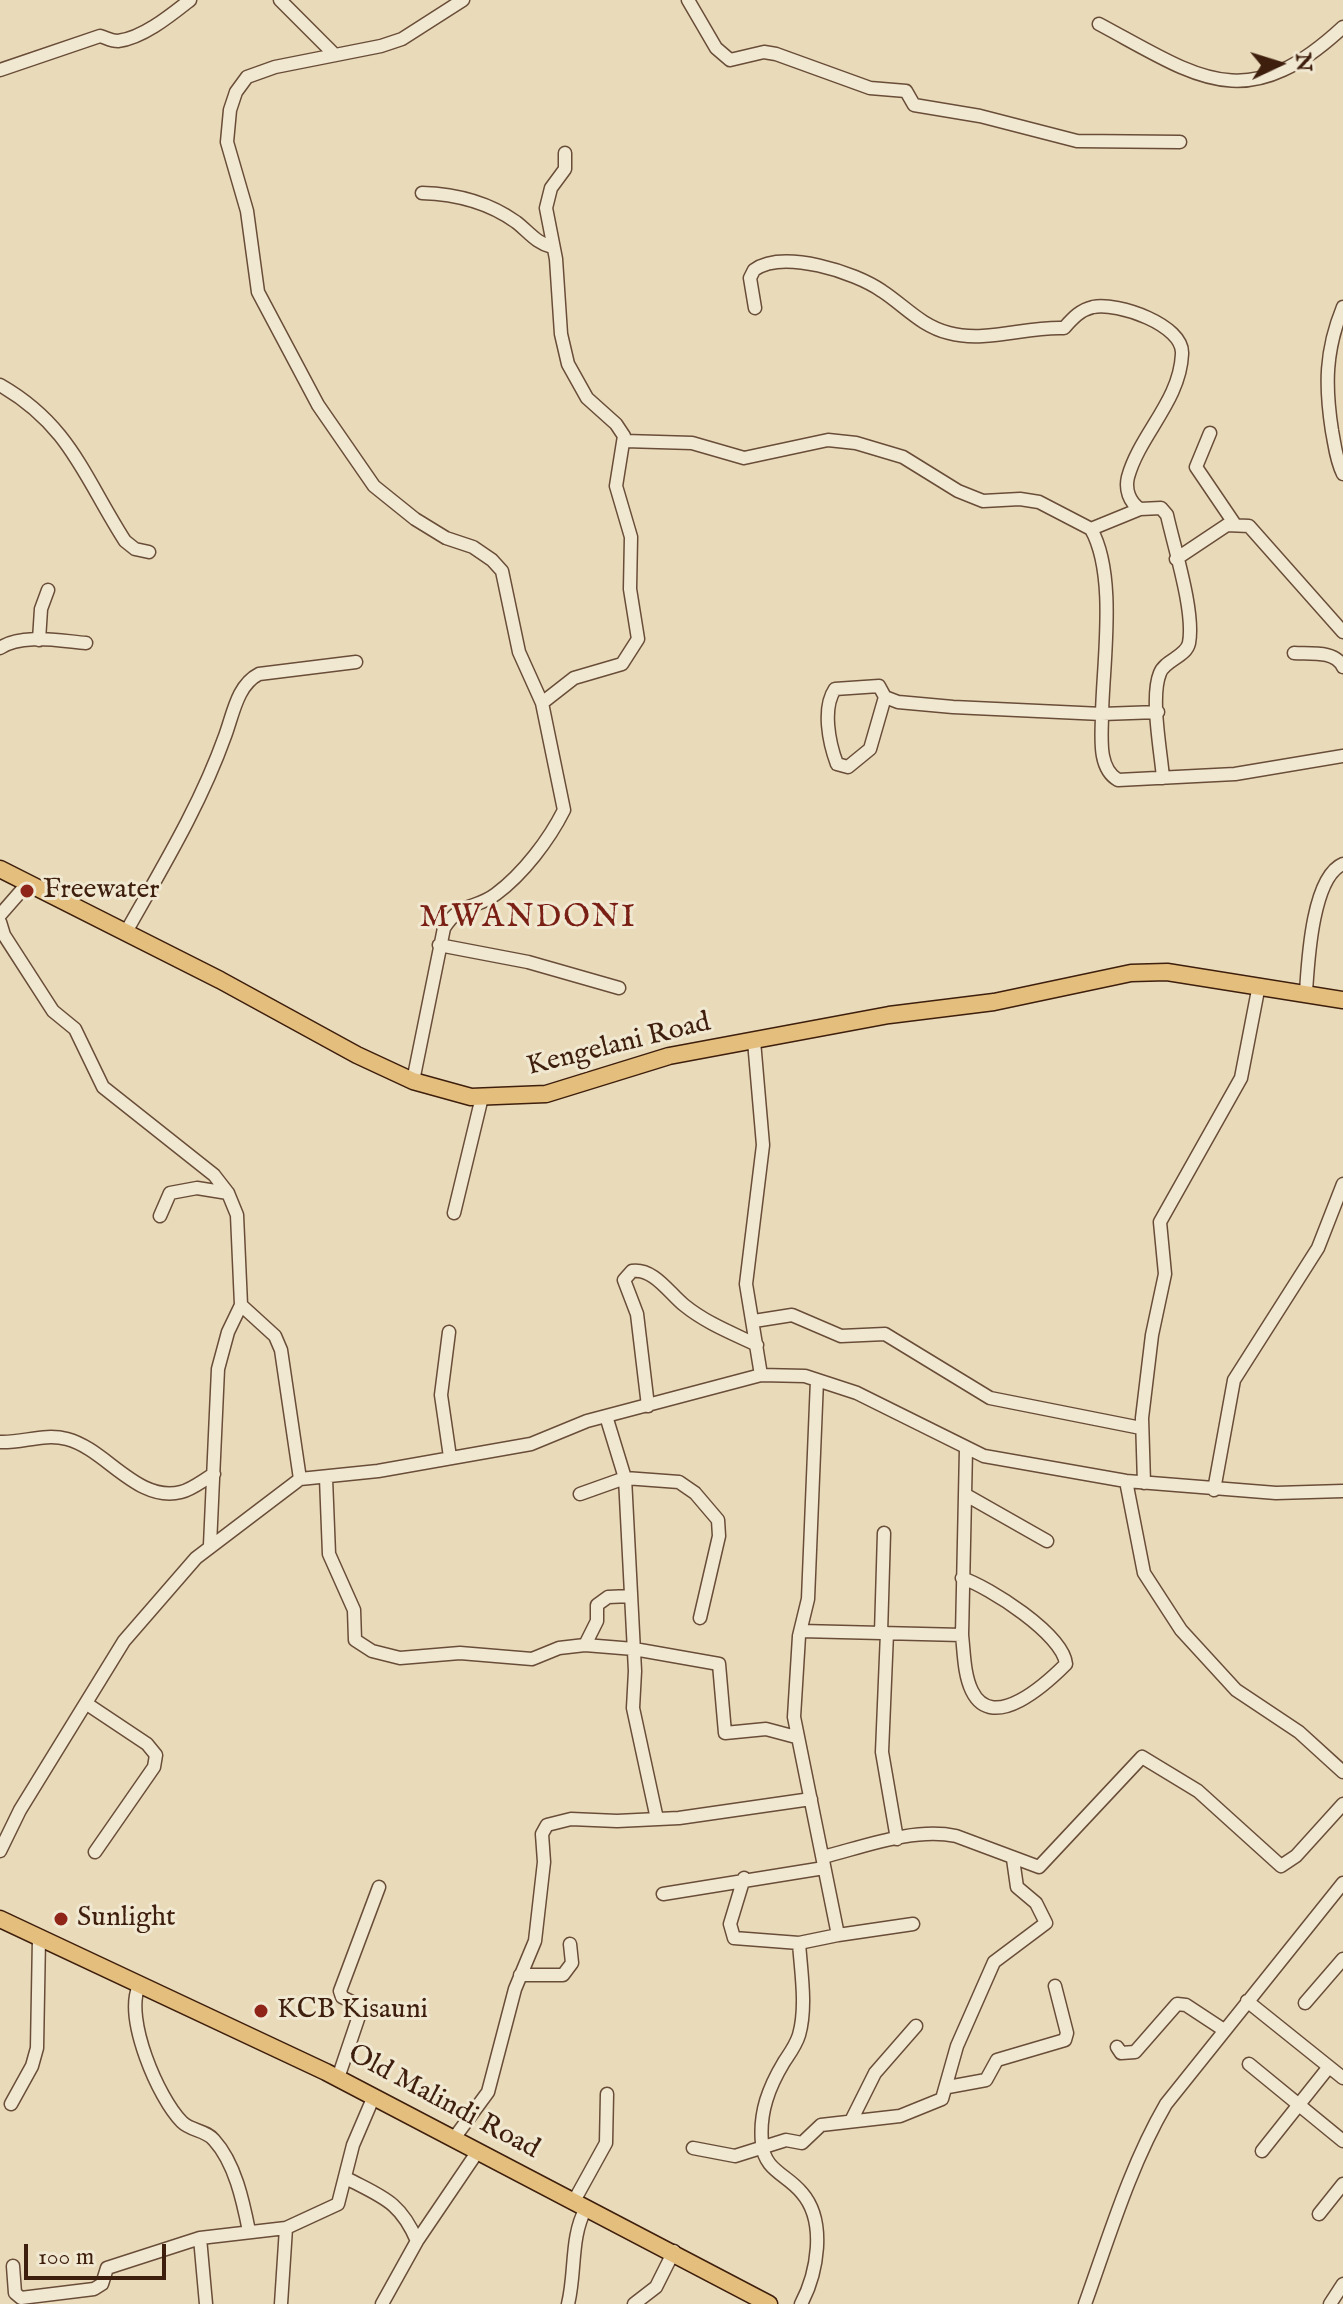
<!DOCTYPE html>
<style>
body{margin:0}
#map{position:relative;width:1343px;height:2304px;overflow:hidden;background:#e9dbba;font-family:"IM FELL English",serif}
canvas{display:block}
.north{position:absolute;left:1239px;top:24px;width:80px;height:80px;-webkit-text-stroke:6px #f1e8d2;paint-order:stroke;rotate:86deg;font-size:22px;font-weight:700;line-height:32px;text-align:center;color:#3e1e0c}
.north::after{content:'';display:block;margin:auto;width:28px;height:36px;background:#3e1e0c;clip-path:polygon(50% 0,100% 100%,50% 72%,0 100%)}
.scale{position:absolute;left:24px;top:2244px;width:142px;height:36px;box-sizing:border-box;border:4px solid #3e1e0c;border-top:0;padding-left:10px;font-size:24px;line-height:28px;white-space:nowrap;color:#3e1e0c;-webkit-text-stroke:6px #f1e8d2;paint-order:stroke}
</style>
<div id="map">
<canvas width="1343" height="2304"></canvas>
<div class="north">N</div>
<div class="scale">100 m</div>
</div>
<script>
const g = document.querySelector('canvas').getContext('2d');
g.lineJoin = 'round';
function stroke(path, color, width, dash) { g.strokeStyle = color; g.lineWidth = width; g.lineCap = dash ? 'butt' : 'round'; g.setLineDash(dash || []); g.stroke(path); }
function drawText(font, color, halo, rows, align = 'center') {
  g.font = font + ' "IM FELL English",serif'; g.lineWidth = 6; g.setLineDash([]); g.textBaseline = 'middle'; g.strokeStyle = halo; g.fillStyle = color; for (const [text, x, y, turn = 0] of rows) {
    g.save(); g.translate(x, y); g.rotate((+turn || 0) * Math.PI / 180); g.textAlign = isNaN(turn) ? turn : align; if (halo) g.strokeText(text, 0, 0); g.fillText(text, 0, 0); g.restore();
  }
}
const minor = new Path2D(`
 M280,0L334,54
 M688,0L716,48L730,60L764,52L776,54L870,88L906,91L914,105L980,116L1077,141L1180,142
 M1099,24C1198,77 1245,118 1343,27
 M0,70L100,36C107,38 111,41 118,41C143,38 171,15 190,0
 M422,193C456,194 488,202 516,222C529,232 536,243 552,247
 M1343,307C1325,351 1325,386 1332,431C1335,446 1336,460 1343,474
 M755,308L750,278L754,270C783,249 855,272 882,291C905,306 921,326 949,333C986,343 1027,326 1064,328C1073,318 1080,310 1093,307C1118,302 1184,325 1182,354C1180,401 1140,434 1128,477C1125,489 1129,502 1140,509
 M0,385C70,425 84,477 125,541L135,549L149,552
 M1210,433L1196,467L1234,523
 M625,441L692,443L744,458L828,440L856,443L903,457L958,491L983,501L1020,499L1039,502L1091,529C1117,575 1103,662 1102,714L953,707L898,702L885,697L879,686L835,689C822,708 829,743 837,764L848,767L870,749L885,697
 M1091,529L1140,509L1161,508L1167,515C1174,547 1195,612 1189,643C1186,657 1165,660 1160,673C1150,697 1161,752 1163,778
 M1176,559L1227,525L1249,526L1343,632
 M39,640L41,609L48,590
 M0,648C21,633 61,641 86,643
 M1294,653C1310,654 1335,650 1343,667
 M542,703L574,678L622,664L638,639L630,589L631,537L616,486L624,436L616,424L587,398L568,364L561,334L556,259L546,208L551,188L565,169V153
 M1158,712L1102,714C1102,735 1097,768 1118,780L1235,774L1343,756
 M0,915L28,883
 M0,922L4,935L53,1011L75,1029L103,1087L214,1175L228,1193L237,1215L241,1305L228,1332L218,1369L210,1545
 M126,932C162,868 200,806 225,736C233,715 237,685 259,674L356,662
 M439,945L528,962L619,988
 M1306,992C1308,962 1312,877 1343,864
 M754,1041L763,1145L746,1284L761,1375
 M413,1081L444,928C461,901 475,910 496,894C523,874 549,840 564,810L542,703L519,652L502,571L492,560L473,547L446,538L415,519L374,486L318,405L258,292L247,211L227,142L230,110L236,92L247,77L275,67L381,46L402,39L463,0
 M454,1213L482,1097
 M160,1216L170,1193L197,1188L228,1193
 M241,1305L275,1336L281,1350L300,1479
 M754,1321L792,1315L841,1336L885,1334L990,1398L1141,1428
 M449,1332L441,1395L450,1457
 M648,1406L637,1314L624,1280L632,1271C654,1268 669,1293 684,1305C706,1323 732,1333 757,1345
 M606,1416L625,1478L679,1482L695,1493L718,1520L719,1536L700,1618
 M0,1442C23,1443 44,1433 67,1439C106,1449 137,1503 181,1492C193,1489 203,1480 214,1474
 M326,1478L329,1554L354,1610L355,1640L372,1651L400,1658L460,1653L532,1659L559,1648L585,1645L634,1649L719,1664L725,1733L766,1729L796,1737
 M1126,1481L1144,1573L1181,1630L1236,1690L1299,1732L1343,1772
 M1144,1483L1142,1418L1152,1335L1165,1274L1160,1222L1241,1078L1259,985
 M1214,1490L1234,1380L1318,1248L1343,1184
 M580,1494L625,1478L635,1671L633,1708L657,1819
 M966,1495L1047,1541
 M962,1578C989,1587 1063,1634 1066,1664C1048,1682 993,1734 972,1691C964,1675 964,1653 962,1635
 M801,1631L962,1635L966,1449
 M881,1633L884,1533
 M887,1633L882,1752L897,1839
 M585,1645L597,1621V1605L608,1597L631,1596
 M87,1704L147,1744L156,1755L154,1767L95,1852
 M0,1851L20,1810L124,1641L196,1558L300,1479L378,1471L531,1444L587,1421L761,1375L805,1376L857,1393L984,1456L1126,1481L1276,1493L1343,1491
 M823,1857C863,1847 914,1827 956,1836L1039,1867L1142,1757L1198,1791L1281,1866L1296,1856L1343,1804
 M744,1878L730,1924L734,1938L799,1943L838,1935L794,1717L799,1636L808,1599L817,1380
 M663,1894L824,1868
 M838,1935L913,1924
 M799,1943C801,1972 807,2007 799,2035C796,2045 790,2053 784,2062C769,2087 759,2112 762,2143C764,2171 787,2174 802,2193C827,2222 817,2274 801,2304
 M520,1975H563L572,1963L570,1944
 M139,1986C124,2018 158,2098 182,2122C191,2131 206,2130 214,2140C235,2163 243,2201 249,2231
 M1247,2001L1343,2078
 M1305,2003L1343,1959
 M1117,2047L1121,2053L1135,2052L1177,2004L1186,2005L1224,2030
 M1249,2064L1343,2141
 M338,2078L362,2007L342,1997L340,1991L379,1887
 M948,2087L986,2080L997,2060L1065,2040L1067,2033L1055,1986
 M11,2104L32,2066L37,2048L39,1938
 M852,2119L875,2073L916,2026
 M455,2137L488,2092L515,1989L535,1941L544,1862L542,1834L547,1825L571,1819L617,1821L679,1818L811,1799
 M693,2148L735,2156L786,2140L802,2143L821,2125L900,2116L942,2099L957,2046L994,1962L1046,1923L1036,1903L1017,1887L1013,1859
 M1262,2151L1328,2068
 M346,2178C382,2197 400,2201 417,2241
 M574,2201L606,2143L607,2094
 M1319,2214L1343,2184
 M200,2238L206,2304
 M13,2266L15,2293L21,2298L94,2289L102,2284L107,2268L200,2238L286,2228
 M281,2304L286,2228L338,2204L353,2145L374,2096
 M382,2304L417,2241L478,2151
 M568,2304C576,2272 570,2237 586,2208
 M634,2304L656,2287L674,2251
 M1085,2304C1109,2237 1130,2166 1166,2104L1343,1883
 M1330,2304L1343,2284`);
const major = new Path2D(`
 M0,869L220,980L357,1055L413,1081L471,1097L546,1094L669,1056L889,1015L994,1002L1131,973L1167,972L1343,1000
 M0,1919L326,2072L769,2304`);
const markers = [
 [27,891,8,"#8f2418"],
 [61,1919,8,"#8f2418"],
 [261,2011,8,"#8f2418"]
];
const poiNames = [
 ["Freewater",43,891],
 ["Sunlight",77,1919],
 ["KCB Kisauni",277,2011]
];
const streetNames = [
 ["Kengelani Road",619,1046,-14],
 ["Old Malindi Road",443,2103,28]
];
const quarterNames = [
 ["MWANDONI",528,919]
];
stroke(minor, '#694d38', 15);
stroke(major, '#3e1e0c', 19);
stroke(minor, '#f1e8d2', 12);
stroke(major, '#e4be7d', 16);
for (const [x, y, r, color] of markers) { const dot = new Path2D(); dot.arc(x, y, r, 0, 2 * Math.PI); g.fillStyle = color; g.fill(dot); stroke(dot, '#f1e8d2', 3); }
drawText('28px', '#3e1e0c', '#f1e8d2', poiNames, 'left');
drawText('28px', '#3e1e0c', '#f1e8d2', streetNames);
g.letterSpacing = '2px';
drawText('32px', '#7a1f14', '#f1e8d2', quarterNames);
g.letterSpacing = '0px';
</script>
